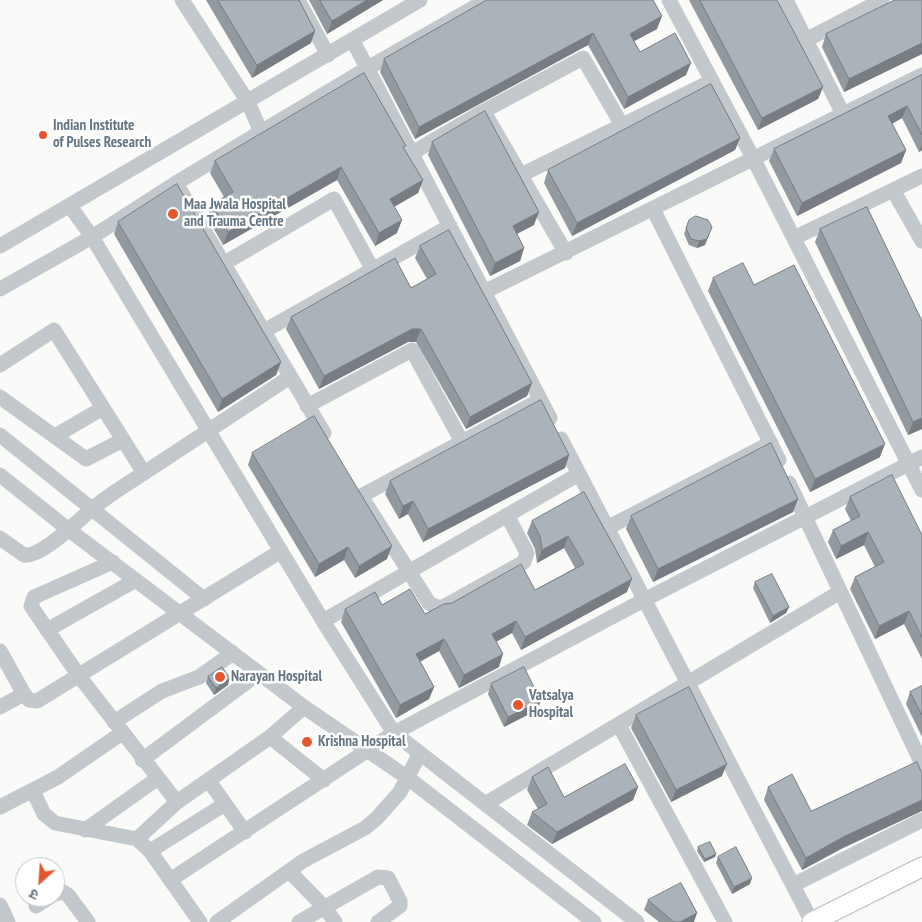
<!DOCTYPE html>
<meta charset="utf-8">
<style>
body{margin:0}
#map{position:relative;width:922px;height:922px;overflow:hidden;background:#fafaf8;font-family:"PT Sans Narrow","Noto Sans Devanagari",sans-serif}
canvas{display:block}
.north{position:absolute;left:15px;top:857px;width:50px;height:50px;box-sizing:border-box;background:#fff;border:1px solid #c1c8cd;border-radius:50%;rotate:206deg;font-size:14px;font-weight:700;line-height:20px;text-align:center;color:#657683}
.north::after{content:'';display:block;margin:auto;width:18px;height:22px;background:#e4572e;clip-path:polygon(50% 0,100% 100%,50% 72%,0 100%)}
</style>
<div id="map">
<canvas width="922" height="922"></canvas>
<div class="north">उ</div>
</div>
<script>
const g = document.querySelector('canvas').getContext('2d');
g.lineJoin = 'round';
function stroke(path, color, width, dash) { g.strokeStyle = color; g.lineWidth = width; g.lineCap = dash ? 'butt' : 'round'; g.setLineDash(dash || []); g.stroke(path); }
function fillPath(path, color) { g.fillStyle = color; g.fill(path, 'evenodd'); }
function drawText(font, color, halo, rows, align = 'center') {
  g.font = font + ' "PT Sans Narrow",sans-serif'; g.lineWidth = 5; g.setLineDash([]); g.textBaseline = 'middle'; g.strokeStyle = halo; g.fillStyle = color; for (const [text, x, y, turn = 0] of rows) {
    g.save(); g.translate(x, y); g.rotate((+turn || 0) * Math.PI / 180); g.textAlign = isNaN(turn) ? turn : align; if (halo) g.strokeText(text, 0, 0); g.fillText(text, 0, 0); g.restore();
  }
}
const minor = new Path2D(`
 M182,0L248,102L261,132
 M298,0L328,55
 M669,0L753,158L922,490
 M786,0L843,114
 M806,40L882,0
 M353,41L550,418
 M484,112L566,253
 M412,153L484,111L583,58L622,125
 M523,174L712,81
 M176,183L324,433
 M893,190L922,241
 M70,206L92,237L323,621L394,733L637,922
 M653,209L779,460
 M794,238L922,176
 M0,246L420,0
 M223,264L334,199L373,270
 M0,289L92,237L176,183L368,68L487,0
 M484,292L922,75
 M264,331L450,226
 M0,365L54,330L144,473C127,484 109,495 93,508C80,519 41,558 24,555L0,538
 M0,397L86,459L123,440
 M307,406L412,350L462,442
 M0,435L204,599
 M55,436L103,408
 M561,439L812,922
 M144,473L290,377
 M0,475L69,530L304,707L408,778L594,922
 M789,483L922,764
 M361,496L429,603L437,607H443L524,562L527,553L507,515
 M361,496L540,400
 M607,528L771,443
 M113,562L34,597L31,606L79,676L177,802
 M323,621L579,474
 M47,630L136,580
 M0,651L24,694L29,700L37,701L281,551
 M0,707L24,694
 M114,722L162,691L199,677L233,653
 M619,725L725,922
 M270,737L324,780
 M142,760L259,673
 M209,781L245,832
 M33,791L44,814L55,823L137,839
 M485,804L840,592
 M0,807L58,777L122,733
 M85,830L158,778
 M150,851L225,804
 M289,871L325,908L335,922
 M170,880L394,733L644,600L922,457
 M793,885L922,820
 M55,894L63,892L68,895L88,922
 M0,905L8,922
 M36,906L50,897
 M200,922L150,851L137,839L177,802L270,737L304,707
 M217,922L303,861L365,828L377,818L400,792L420,753
 M299,922L378,877L388,878L400,901V906L378,922`);
const major = new Path2D(`
 M812,922L922,867`);
const wall = new Path2D(`
 M206,0H299L311,43L252,78Z
 M309,0H383L327,34Z
 M487,0L657,29L634,41L640,52L686,75L624,109L588,45L415,139L380,72L384,59Z
 M689,0H777L823,87L818,99L758,130Z
 M922,0V54L844,92L822,47L826,34Z
 M922,75V150L919,152L902,118L892,124L906,150L901,163L797,216L769,161L774,149Z
 M740,138L735,150L572,236L544,183L548,170Z
 M432,142L534,225L517,234L524,248L520,261L490,276L428,155Z
 M405,150L423,180L418,193L394,207L397,233L375,246L337,180L223,245L207,217L212,204L224,197L210,173L215,161Z
 M689,220L705,245L697,248L689,245L684,234Z
 M118,222L281,362L276,375L218,412L114,234Z
 M820,229L922,321V429L908,435L815,242Z
 M420,246L532,383L527,396L466,429L416,342H408L319,389L286,329L291,317L411,288L427,279L415,258Z
 M713,278L754,285L880,457L810,492L708,291Z
 M252,453L387,559L355,578L344,560L315,577L248,465Z
 M569,455L565,468L423,542L408,514L399,519L385,494L390,481Z
 M584,492L627,592L521,650L512,633L496,642L499,667L459,688L439,651L420,662L434,687L429,699L396,718L341,622L345,609L382,605L425,614L535,590L575,568L564,548L537,563L535,549L527,533L532,521Z
 M850,497L922,535V659L904,624L875,639L850,589L855,577L875,567L864,545L836,559L828,542L833,530L851,521L845,509Z
 M798,499L793,512L653,582L626,529L631,516Z
 M755,582L789,607L786,613L770,623L753,588Z
 M208,677L228,685L214,695L206,683Z
 M491,684L541,701L537,710L504,727L488,694Z
 M922,686V737L906,704L910,692Z
 M636,715L722,776L671,802L631,728Z
 M532,777L564,797L638,787L633,800L552,844L527,825L532,812L538,809L527,790Z
 M768,787L811,811L839,850L802,870L764,800Z
 M698,847L716,854L715,857L704,862L697,851Z
 M718,857L750,884L732,894L716,863Z
 M648,900L694,922H659L644,910Z`);
const shadedWall = new Path2D(`
 M367,0H383L327,34L332,21Z
 M662,16L657,29L625,46L630,34Z
 M315,31L311,43L252,78L257,65Z
 M593,33L588,45L415,139L419,127Z
 M922,43V54L844,92L849,79Z
 M691,63L686,75L624,109L628,97Z
 M823,87L818,99L758,130L762,118Z
 M907,106L902,118L883,128L888,116Z
 M740,138L735,150L572,236L577,223Z
 M922,144V150L919,152Z
 M906,150L901,163L797,216L802,203Z
 M341,167L337,180L223,245L228,232Z
 M423,180L418,193L385,212L390,199Z
 M539,212L534,225L508,238L513,226Z
 M402,220L397,233L375,246L379,233Z
 M712,227L705,245L697,248L699,241Z
 M524,248L520,261L490,276L495,263Z
 M412,329H421L416,342H408L319,389L324,376Z
 M281,362L276,375L218,412L222,399Z
 M532,383L527,396L466,429L470,417Z
 M922,418V429L908,435L913,422Z
 M885,444L880,457L810,492L815,479Z
 M569,455L565,468L423,542L428,529Z
 M798,499L793,512L653,582L658,569Z
 M413,501L408,514L399,519L403,506Z
 M868,532L864,545L836,559L841,546Z
 M568,536L564,548L537,563L542,550Z
 M392,546L387,559L355,578L359,566Z
 M348,547L344,560L315,577L319,564Z
 M632,579L627,592L521,650L525,637Z
 M789,607L786,613L770,623L773,616Z
 M909,611L904,624L875,639L879,626Z
 M516,621L512,633L488,646L492,634Z
 M444,639L439,651L411,666L416,654Z
 M503,654L499,667L459,688L464,675Z
 M230,678L228,685L214,695L216,688Z
 M434,687L429,699L396,718L400,705Z
 M541,701L537,710L504,727L508,717Z
 M727,764L722,776L671,802L676,790Z
 M638,787L633,800L552,844L557,832Z
 M922,800V811L839,850L802,870L806,858L843,837Z
 M716,854L715,857L704,862L705,859Z
 M752,878L750,884L732,894L734,887Z
 M697,913L694,922H680Z`);
const building = new Path2D(`
 M218,0H299L315,31L257,65Z
 M320,0H367L332,21Z
 M487,0H653L662,16L630,34L640,52L675,33L691,63L628,97L593,33L419,127L384,59Z
 M700,0H777L823,87L762,118Z
 M895,0H922V43L849,79L826,34Z
 M364,73L406,146L403,147L423,180L390,199L402,220L379,233L341,167L228,232L212,204L233,192L215,161Z
 M922,75V135L907,106L888,116L906,150L802,203L774,149Z
 M711,84L740,138L577,223L548,170Z
 M485,111L539,212L513,226L524,248L495,263L432,142Z
 M177,184L281,362L222,399L118,222Z
 M867,207L922,321V418L913,422L820,229Z
 M696,216L708,220L712,227L707,239L699,241L691,239L686,228L689,220Z
 M449,230L532,383L470,417L421,329H412L324,376L291,317L395,258L411,288L436,274L420,246Z
 M743,263L754,285L794,265L885,444L815,479L713,278Z
 M541,400L569,455L428,529L413,501L403,506L390,481Z
 M314,416L392,546L359,566L348,547L319,564L252,453Z
 M771,443L798,499L658,569L631,516Z
 M892,475L922,535V637L909,611L879,626L855,577L884,562L868,532L841,546L833,530L860,516L850,497Z
 M584,492L632,579L525,637L516,621L492,634L503,654L464,675L444,639L416,654L434,687L400,705L345,609L375,592L382,605L410,589L425,614L444,604L452,603L521,564L535,590L584,564L568,536L542,550L540,536L532,521Z
 M772,574L789,607L773,616L755,582Z
 M222,667L230,678L216,688L208,677Z
 M524,667L541,701L508,717L491,684Z
 M922,686V715L910,692Z
 M689,687L727,764L676,790L636,715Z
 M917,762L922,774V800L843,837L806,858L768,787L792,774L811,811Z
 M625,764L638,787L557,832L532,812L547,804L532,777L548,767L564,797Z
 M710,842L716,854L705,859L698,847Z
 M736,847L752,878L734,887L718,857Z
 M681,883L697,913L680,922H674L648,900Z`);
const markers = [
 [43,135,5,"#e4572e"],
 [173,214,6,"#e4572e"],
 [220,677,6,"#e4572e"],
 [518,705,6,"#e4572e"],
 [307,742,6,"#e4572e"]
];
const poiNames = [
 ["Indian Institute",53,126],
 ["of Pulses Research",53,143],
 ["Maa Jwala Hospital",184,205],
 ["and Trauma Centre",184,222],
 ["Narayan Hospital",231,677],
 ["Vatsalya",529,696],
 ["Hospital",529,713],
 ["Krishna Hospital",318,742]
];
stroke(major, '#b5babe', 21);
stroke(minor, '#c3c8cc', 15);
stroke(major, '#fff', 19);
fillPath(wall, '#929a9f');
fillPath(shadedWall, '#777d82');
fillPath(building, '#aab3b9');
stroke(building, '#777d82', 1);
for (const [x, y, r, color] of markers) { const dot = new Path2D(); dot.arc(x, y, r, 0, 2 * Math.PI); g.fillStyle = color; g.fill(dot); stroke(dot, '#fff', 2); }
drawText('bold 15px', '#657683', '#fff', poiNames, 'left');
</script>
